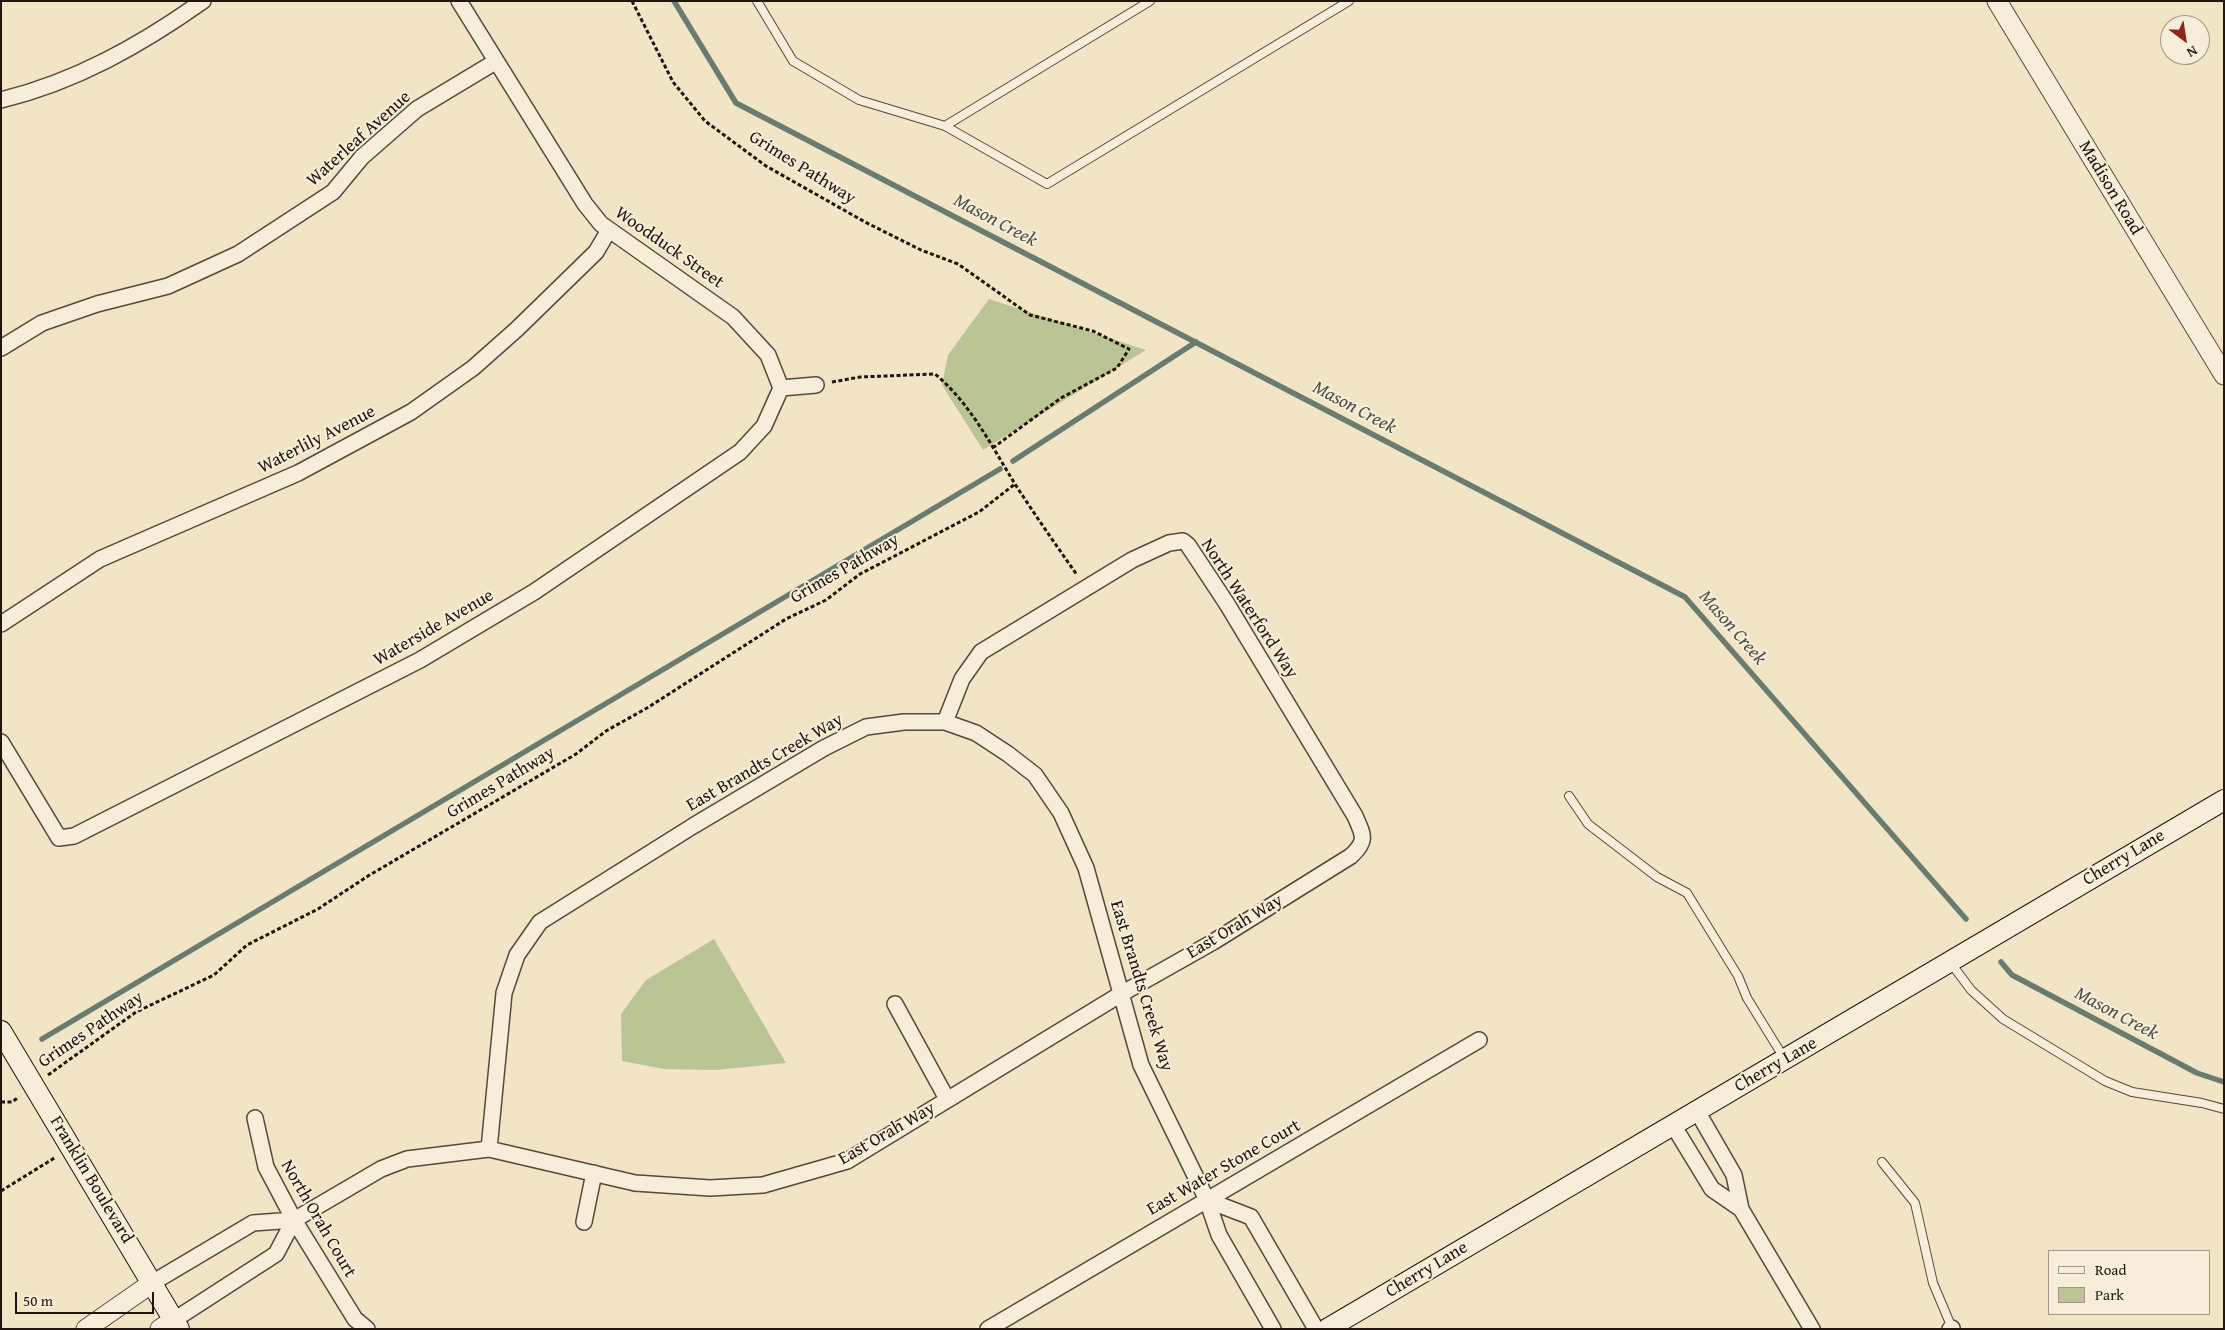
<!DOCTYPE html>
<style>
body{margin:0}
#map{position:relative;width:2225px;height:1330px;overflow:hidden;background:#f1e5c5;font-family:"Gentium Book Plus",serif}
canvas{display:block}
.frame{position:absolute;inset:0;border:2px solid #21150f;pointer-events:none}
.legend{position:absolute;left:2048px;top:1250px;width:162px;height:65px;box-sizing:border-box;background:#f6eed9;border:1px solid #a19788;margin:0;padding:6px 9px;list-style:none;font-size:15px;color:#21150f}
.legend li{display:flex;align-items:center;gap:10px;height:25px}
.legend b{width:25px;border:1px solid #a19788}
.north{position:absolute;left:2160px;top:15px;width:50px;height:50px;box-sizing:border-box;background:#f6eed9;border:1px solid #a19788;border-radius:50%;rotate:149deg;font-size:14px;font-weight:700;line-height:20px;text-align:center;color:#21150f}
.north::after{content:'';display:block;margin:auto;width:18px;height:22px;background:#8f2418;clip-path:polygon(50% 0,100% 100%,50% 72%,0 100%)}
.scale{position:absolute;left:15px;top:1292px;width:139px;height:22px;box-sizing:border-box;border:2px solid #21150f;border-top:0;padding-left:6px;font-size:15px;line-height:18px;white-space:nowrap;color:#21150f;-webkit-text-stroke:4px #f6eed9;paint-order:stroke}
</style>
<div id="map">
<canvas width="2225" height="1330"></canvas>
<div class="frame"></div>
<ul class="legend">
<li><b style="height:6px;background:#f6eed9"></b>Road</li>
<li><b style="height:14px;background:#bbc494"></b>Park</li>
</ul>
<div class="north">N</div>
<div class="scale">50 m</div>
</div>
<script>
const g = document.querySelector('canvas').getContext('2d');
g.lineJoin = 'round';
function fillPath(path, color) { g.fillStyle = color; g.fill(path, 'evenodd'); }
function stroke(path, color, width, dash) { g.strokeStyle = color; g.lineWidth = width; g.lineCap = dash ? 'butt' : 'round'; g.setLineDash(dash || []); g.stroke(path); }
function drawText(font, color, halo, rows, align = 'center') {
  g.font = font + ' "Gentium Book Plus",serif'; g.lineWidth = 4; g.setLineDash([]); g.textBaseline = 'middle'; g.strokeStyle = halo; g.fillStyle = color; for (const [text, x, y, turn = 0] of rows) {
    g.save(); g.translate(x, y); g.rotate((+turn || 0) * Math.PI / 180); g.textAlign = isNaN(turn) ? turn : align; if (halo) g.strokeText(text, 0, 0); g.fillText(text, 0, 0); g.restore();
  }
}
const green = new Path2D(`
 M989,299L1146,350L983,450L942,385L948,355Z
 M714,939L786,1063L716,1070L664,1069L622,1061L621,1014L646,980Z`);
const stream = new Path2D(`
 M674,1L736,103L1685,597L1966,919
 M1013,461L1196,342
 M2001,962L2012,975L2197,1073L2224,1082
 M42,1039L1000,469`);
const path = new Path2D(`
 M632,1L673,82L705,121L766,166L865,222L921,250L958,264L1030,315L1093,331L1129,349L1117,368L1061,398L994,447
 M832,382L860,377L935,374C970,403 991,445 1015,484C1035,515 1056,545 1077,575
 M48,1075L136,1012L214,975L247,945L318,909L368,876L576,754L606,731L647,708L786,619L826,600L860,574L979,512L1015,484
 M1,1102H12L19,1097
 M1,1191L56,1157`);
const service = new Path2D(`
 M757,1L793,61L859,100L945,126L1047,184L1349,1
 M945,126L1150,1
 M1569,796L1588,824L1657,877L1687,893L1738,976L1747,998L1784,1058
 M1950,962L1971,990L2003,1019L2105,1081L2132,1092L2202,1103L2224,1109
 M1882,1162L1915,1203L1933,1283L1952,1328`);
const minor = new Path2D(`
 M459,1L585,204L601,224L733,317L768,355L781,388
 M1,100C75,82 141,45 203,1
 M1,348L42,323L97,304L168,286L238,254L333,192L362,157L417,109L495,62
 M781,388L816,385
 M1,624L100,559L298,473L411,412L473,368L517,329L596,252L609,230
 M1,742L59,838L74,836L420,660L534,592L740,452L764,426L781,388
 M895,1004L947,1099
 M1697,1111L1734,1175L1741,1209L1812,1329
 M255,1118L266,1167L294,1220L355,1319L367,1329
 M1673,1125L1712,1189L1741,1209
 M489,1149L504,993L517,955L540,922L693,826L824,748L866,727L904,722H945L976,733L1008,754L1035,775L1061,813L1086,868L1141,1065L1207,1200
 M584,1222L594,1173
 M152,1283L253,1223L294,1220L381,1169L407,1159L489,1149L635,1183L710,1188L763,1185L847,1161L1121,994L1213,942L1351,856C1368,840 1363,835 1355,816L1227,604L1188,545L1183,541L1169,543L1132,560L981,652L962,679L945,722
 M174,1320L276,1254L294,1220
 M988,1329L1479,1040
 M1273,1329L1219,1235L1207,1200L1251,1217L1316,1329
 M1950,1329L1952,1328`);
const tertiary = new Path2D(`
 M1997,1L2224,375
 M86,1329L152,1283
 M160,1329L174,1320`);
const secondary = new Path2D(`
 M1,1031L179,1329
 M1327,1329L2224,800`);
const streetNames = [
 ["Waterleaf Avenue",359,139,-42],
 ["Grimes Pathway",802,168,32],
 ["Madison Road",2110,188,59],
 ["Woodduck Street",669,248,35],
 ["Waterlily Avenue",317,440,-27],
 ["Grimes Pathway",845,569,-30],
 ["North Waterford Way",1249,609,57],
 ["Waterside Avenue",434,628,-30],
 ["East Brandts Creek Way",765,763,-30],
 ["Grimes Pathway",501,783,-31],
 ["Cherry Lane",2124,858,-31],
 ["East Orah Way",1235,927,-31],
 ["East Brandts Creek Way",1141,986,73],
 ["Grimes Pathway",91,1030,-34],
 ["Cherry Lane",1776,1065,-30],
 ["East Orah Way",887,1134,-30],
 ["East Water Stone Court",1224,1168,-30],
 ["Franklin Boulevard",91,1180,59],
 ["North Orah Court",318,1219,60],
 ["Cherry Lane",1427,1270,-31]
];
const waterNames = [
 ["Mason Creek",995,221,28],
 ["Mason Creek",1354,408,28],
 ["Mason Creek",1732,628,49],
 ["Mason Creek",2116,1014,28]
];
fillPath(green, '#bbc494');
stroke(stream, '#6a7b6f', 5.5);
stroke(service, '#55493c', 10);
stroke(minor, '#55493c', 18);
stroke(tertiary, '#55493c', 21);
stroke(secondary, '#21150f', 22);
stroke(path, '#21150f', 3, [4, 2.5]);
stroke(service, '#f6eed9', 8);
stroke(minor, '#f6eed9', 15);
stroke(tertiary, '#f6eed9', 19);
stroke(secondary, '#f6eed9', 20);
drawText('18px', '#21150f', '#f6eed9', streetNames);
drawText('italic 19px', '#4c5047', '#f6eed9', waterNames);
</script>
